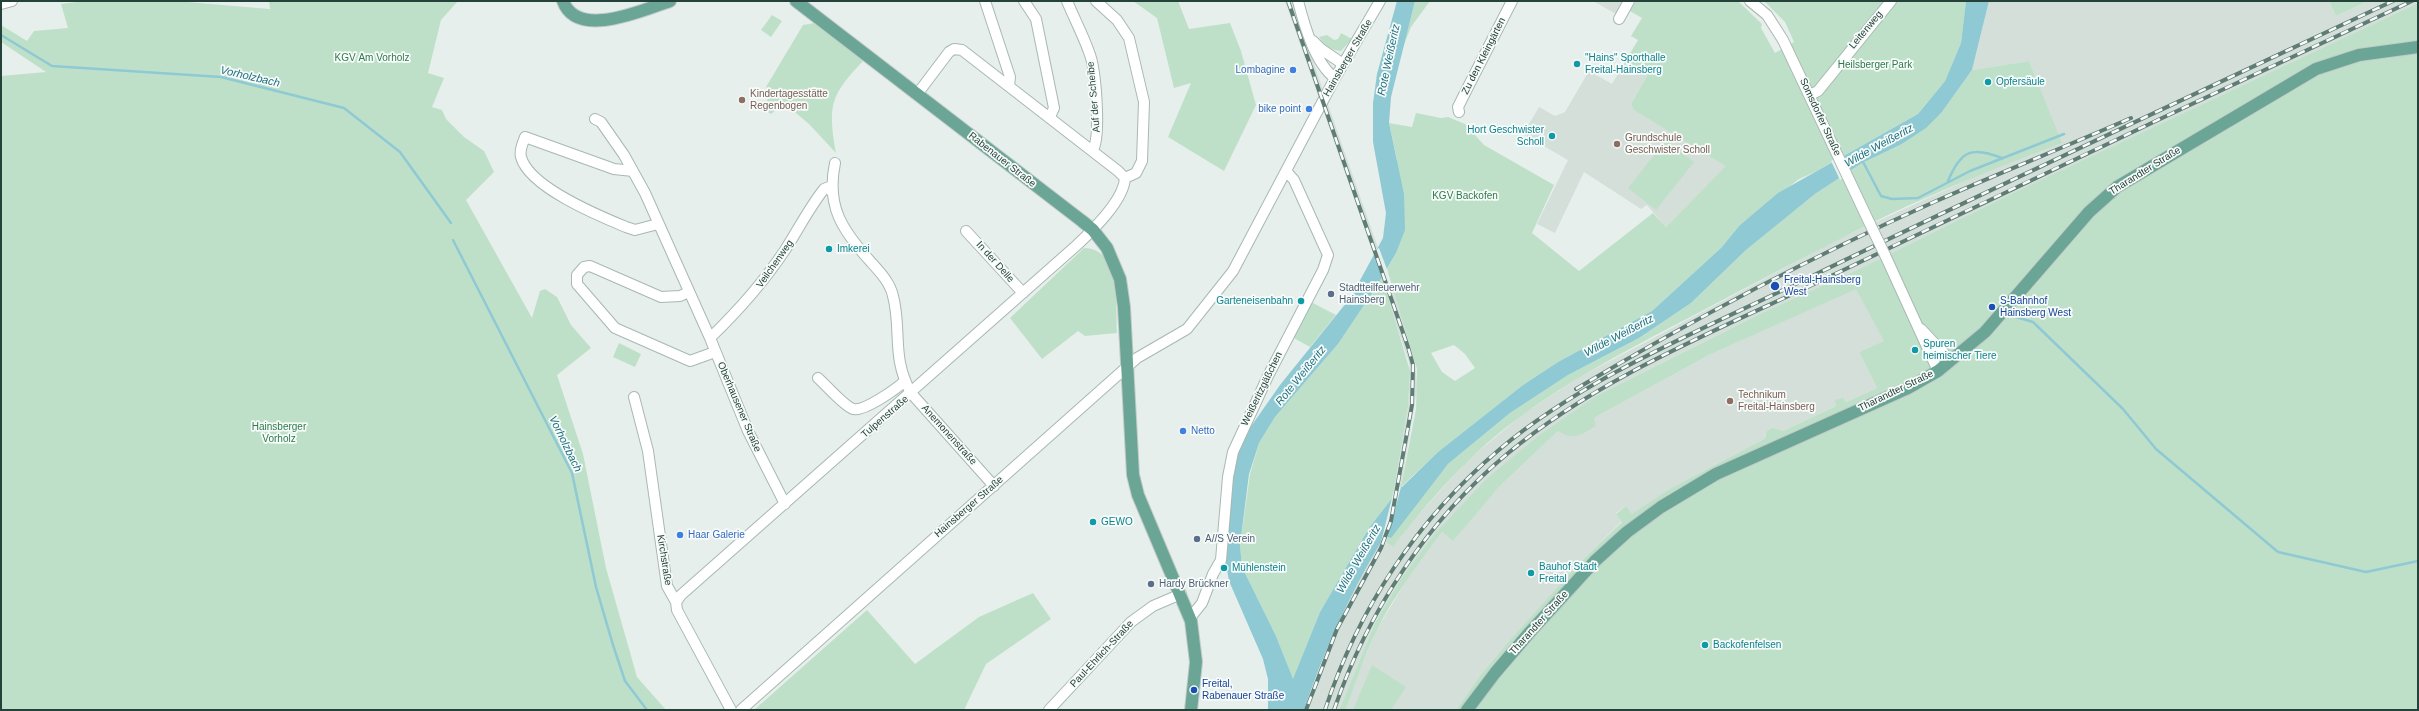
<!DOCTYPE html>
<meta charset="utf-8">
<style>
body{margin:0}
#map{position:relative;width:2419px;height:711px;overflow:hidden;background:#e6efeb;font-family:Helvetica,sans-serif}
canvas{display:block}
.frame{position:absolute;inset:0;border:2px solid #24423a;pointer-events:none}
</style>
<div id="map">
<canvas width="2419" height="711"></canvas>
<div class="frame"></div>
</div>
<script>
const g = document.querySelector('canvas').getContext('2d');
g.lineJoin = 'round';
function fillPath(path, color) { g.fillStyle = color; g.fill(path, 'evenodd'); }
function stroke(path, color, width, dash) { g.strokeStyle = color; g.lineWidth = width; g.lineCap = dash ? 'butt' : 'round'; g.setLineDash(dash || []); g.stroke(path); }
function drawText(font, color, halo, rows, align = 'center') {
  g.font = font + ' Helvetica,sans-serif'; g.lineWidth = 3.5; g.setLineDash([]); g.textBaseline = 'middle'; g.strokeStyle = halo; g.fillStyle = color; for (const [text, x, y, turn = 0] of rows) {
    g.save(); g.translate(x, y); g.rotate((+turn || 0) * Math.PI / 180); g.textAlign = isNaN(turn) ? turn : align; if (halo) g.strokeText(text, 0, 0); g.fillText(text, 0, 0); g.restore();
  }
}
const built = new Path2D(`
 M1285,1H1292L1378,248L1372,250Z
 M1593,1H1623L1616,14Z
 M1989,1H2329L2336,16L2368,1H2418V3L1993,203L1857,270L1764,312L1596,396L1485,480L1435,533L1402,577L1375,623L1339,710H1304L1333,633L1357,580L1381,542L1393,546L1414,520L1467,461L1523,414L1580,377L1841,238L1976,176L2061,143L2029,61L1972,70Z
 M1626,60L1648,74L1631,104L1727,166L1666,227L1647,205L1641,209L1584,172L1555,233L1537,224L1568,160L1523,134L1539,107L1555,116L1565,112L1589,71L1612,84Z
 M1856,288L1885,341L1859,352L1877,388L1846,402L1841,397L1838,399L1836,406L1783,431L1765,434L1764,439L1669,489L1632,515L1626,506L1616,513L1622,521L1581,561L1515,634L1481,674L1456,710H1346L1356,679L1376,631L1406,581L1442,532L1453,540L1499,487L1558,431L1594,418L1709,355Z
 M1395,292L1415,359L1417,389L1401,487L1395,486L1408,406L1410,371L1409,362L1386,295Z`);
const green = new Path2D(`
 M85,1H175L270,9L269,1H458L441,20L428,73L444,78L432,107L442,110L446,119L464,137L484,151L494,172L466,200L532,318L540,291L545,289L557,297L571,325L591,348L557,375L583,454L606,568L637,677L666,710H1V76L46,72L1,42V25L27,41L34,31L68,28L61,4Z
 M1133,1H1178L1189,29L1230,23L1241,51L1256,105L1224,171L1168,137L1191,83L1174,88L1157,18Z
 M1415,1H1430L1411,27L1403,47Z
 M1636,1H1738L1762,24L1761,28L1775,53L1794,42L1785,22L1764,1H1966L1961,43L1945,81L1918,114L1815,172L1799,179L1739,226L1722,247L1652,311L1558,362L1523,385L1438,452L1401,487L1416,409L1417,369L1387,269L1396,253L1397,160L1389,123L1412,127L1416,113L1441,118L1448,117L1465,124L1484,145L1554,185L1532,233L1579,271L1653,213L1666,227L1726,166L1634,110L1631,104L1648,74L1626,60L1638,40L1631,36L1642,18L1630,11ZM1454,345L1465,354L1475,368L1455,381L1442,372L1431,353Z
 M2329,1H2368L2336,16Z
 M2418,3V710H1456L1481,674L1515,634L1581,561L1622,522L1616,514L1626,506L1632,514L1669,489L1764,439L1767,431L1772,428L1783,431L1836,406L1835,400L1842,397L1846,402L1877,388L1859,352L1884,341L1856,289L1709,355L1594,418L1596,426C1580,435 1574,441 1558,431L1499,487L1453,541L1442,532C1419,564 1393,596 1376,632C1364,657 1355,684 1346,710H1339L1375,623L1402,577L1435,533L1485,480L1538,436L1596,396L1764,312L1857,270L2009,195Z
 M772,15L782,21L771,37L761,30Z
 M815,23L864,60C830,96 828,104 836,153L809,124L784,103L771,114L762,108L773,91L766,87L803,25Z
 M1341,33L1352,39L1341,51C1330,50 1325,46 1319,37L1327,35L1334,40L1338,39Z
 M2029,61L2062,143C2002,166 1943,189 1886,216C1835,241 1784,268 1734,294C1663,332 1589,367 1524,414C1473,450 1431,498 1393,547L1386,543L1388,537L1448,464L1510,413L1568,375L1639,338L1691,303L1746,250L1815,194L1862,163L1900,145L1942,112L1972,70Z
 M1666,140L1694,162L1656,210L1628,188Z
 M1084,248C1121,248 1116,307 1117,333L1085,336L1078,331L1042,359L1010,318Z
 M1382,277L1410,371L1408,406L1393,497L1369,528L1320,612L1293,680L1276,636L1242,567L1240,545L1250,474L1259,443L1275,417L1338,344Z
 M1311,302L1336,315L1310,347L1292,337Z
 M619,343L641,354L635,367L613,357Z
 M1033,593L1051,619L986,664L964,710H754L867,610L915,664L979,617Z
 M1372,665L1406,687L1391,710H1353Z`);
const water = new Path2D(`
 M1397,1H1415L1391,97L1389,123L1404,194L1405,230L1396,253L1378,284L1338,344L1275,417L1259,443L1249,474L1240,545L1242,567L1276,636L1293,679L1320,612L1369,528L1393,497L1395,486L1402,487L1438,452L1523,385L1558,362L1652,311L1722,247L1739,226L1778,193L1918,114L1945,81L1961,43L1966,1H1989L1972,70L1942,112L1926,128L1900,145L1862,163L1815,194L1746,250L1691,303L1639,338L1568,375L1510,413L1448,464L1391,538L1388,537L1386,543L1381,542C1349,595 1324,651 1304,710H1268V679L1263,659L1229,581L1226,564L1229,491L1238,451L1245,435L1280,385L1351,297L1383,238L1386,213L1373,142V103L1377,74Z`);
const pier = new Path2D(`
 M1843,153L1852,172L1840,180L1831,161Z
 M1379,248L1388,272L1383,279L1373,252Z
 M1395,486L1401,487L1386,543L1381,542Z`);
const stream = new Path2D(`
 M1,35L52,66L221,77L344,108L400,152L451,223
 M1862,160L1881,196L1892,199L1918,198L1970,171L2064,134
 M1948,181C1961,150 1972,146 2002,158
 M453,240L572,473L596,587L613,645L625,681L647,710
 M2016,317L2033,322L2123,409L2156,449L2278,552L2366,572L2418,561`);
const minor = new Path2D(`
 M985,1L1010,77L1009,86
 M1024,1L1036,19L1054,108L1050,117
 M1067,1C1074,18 1083,35 1089,52C1096,69 1101,135 1093,150
 M1096,1L1117,20L1129,38L1144,102L1142,161L1136,173L1125,178
 M1298,1C1304,24 1315,64 1335,78
 M1750,1L1767,15L1783,40L1870,224
 M1,4L12,1
 M1619,19L1629,1
 M1313,41L1321,49L1343,64
 M1810,95L1818,91L1891,1
 M1459,112L1458,107L1467,89L1512,1
 M595,119L601,122L624,155L645,193L710,338L748,431L785,504
 M835,163C826,206 842,230 870,261C879,271 890,282 893,296C902,330 891,357 911,393L994,486
 M633,171L614,169L525,137C523,143 519,150 521,157C529,187 599,216 626,227L635,230L658,224
 M966,231L1023,293
 M1885,255L1938,371
 M689,292L680,296L661,297L590,266L584,267L577,275V284L615,328L690,361L715,352
 M1921,329L1951,361
 M710,338C738,311 763,283 785,250C798,230 809,208 824,189L829,187L831,191
 M818,378C826,385 844,406 853,409C864,412 896,389 905,381
 M634,397L648,451L667,586L676,602L677,610L731,710
 M676,602L681,595L1077,245C1093,230 1124,200 1125,178L1118,171L962,50L954,49L949,52L918,93
 M1190,618L1202,603L1213,574L1221,560L1228,477L1233,452L1268,376L1323,270L1328,255L1294,180L1286,171
 M741,710L1137,358L1187,329L1233,271L1335,78L1380,1
 M1049,710L1131,622L1153,606L1181,594`);
const major = new Path2D(`
 M563,1C577,40 643,10 670,1
 M796,1L1082,221L1093,230L1107,248L1120,279L1124,307L1133,475L1138,495L1191,621L1196,662L1191,710
 M1467,710L1495,673L1530,632L1595,561L1627,532L1661,507L1716,474L1908,388L1938,371L1985,332L2089,212L2117,187L2316,69L2359,55L2418,47`);
const rail = new Path2D(`
 M1288,1L1408,347L1413,365L1412,405L1391,521L1381,548L1337,629L1306,710
 M1576,389C1690,321 1813,256 1934,202C1999,173 2065,147 2131,118
 M1325,710C1358,609 1418,518 1500,449C1585,377 1706,328 1806,279C2001,184 2197,93 2393,1
 M1334,710C1368,611 1427,521 1507,454C1600,376 1725,327 1833,275C2026,182 2218,91 2412,1`);
const minorBridge = new Path2D(`
 M1870,224L1885,255`);
const markers = [
 [1577,64,4,"#0f9aa8"],
 [1293,70,4,"#3f7fe0"],
 [1988,82,4,"#0f9aa8"],
 [742,100,4,"#8d6e63"],
 [1309,109,4,"#3f7fe0"],
 [1552,136,4,"#0f9aa8"],
 [1617,144,4,"#8d6e63"],
 [829,249,4,"#0f9aa8"],
 [1775,286,5,"#1a4fb4"],
 [1331,294,4,"#5c6f8a"],
 [1301,301,4,"#0f9aa8"],
 [1992,307,4,"#1a4fb4"],
 [1915,350,4,"#0f9aa8"],
 [1730,401,4,"#8d6e63"],
 [1183,431,4,"#3f7fe0"],
 [1093,522,4,"#0f9aa8"],
 [680,535,4,"#3f7fe0"],
 [1197,539,4,"#5c6f8a"],
 [1224,568,4,"#0f9aa8"],
 [1531,573,4,"#0f9aa8"],
 [1151,584,4,"#5c6f8a"],
 [1705,645,4,"#0f9aa8"],
 [1194,690,4,"#1a4fb4"]
];
const streetNames = [
 ["Leitenweg",1866,30,-50],
 ["Zu den Kleingärten",1484,56,-63],
 ["Hainsberger Straße",1348,58,-60],
 ["Auf der Scheibe",1094,97,-95],
 ["Somsdorfer Straße",1820,117,65],
 ["Rabenauer Straße",1002,160,38],
 ["Tharandter Straße",2145,171,-32],
 ["In der Delle",995,262,48],
 ["Veilchenweg",775,264,-55],
 ["Weißeritzgäßchen",1262,389,-64],
 ["Tharandter Straße",1896,391,-26],
 ["Oberhausener Straße",739,407,67],
 ["Tulpenstraße",885,417,-41],
 ["Anemonenstraße",949,435,48],
 ["Hainsberger Straße",969,507,-41],
 ["Kirchstraße",664,560,81],
 ["Tharandter Straße",1539,623,-48],
 ["Paul-Ehrlich-Straße",1102,654,-47]
];
const parkNames = [
 ["KGV Am Vorholz",372,58],
 ["Heilsberger Park",1875,65],
 ["KGV Backofen",1465,196],
 ["Hainsberger",279,427],
 ["Vorholz",279,439]
];
const cultureNames = [
 ["\"Hains\" Sporthalle",1585,58],
 ["Freital-Hainsberg",1585,70],
 ["Opfersäule",1996,82],
 ["Hort Geschwister",1544,130,"right"],
 ["Scholl",1544,142,"right"],
 ["Imkerei",837,249],
 ["Garteneisenbahn",1293,301,"right"],
 ["Spuren",1923,344],
 ["heimischer Tiere",1923,356],
 ["GEWO",1101,522],
 ["Bauhof Stadt",1539,567],
 ["Freital",1539,579],
 ["Mühlenstein",1232,568],
 ["Backofenfelsen",1713,645]
];
const shopNames = [
 ["Lombagine",1285,70],
 ["bike point",1301,109],
 ["Netto",1191,431,"left"],
 ["Haar Galerie",688,535,"left"]
];
const educationNames = [
 ["Kindertagesstätte",750,94],
 ["Regenbogen",750,106],
 ["Grundschule",1625,138],
 ["Geschwister Scholl",1625,150],
 ["Technikum",1738,395],
 ["Freital-Hainsberg",1738,407]
];
const transitNames = [
 ["Freital-Hainsberg",1784,280],
 ["West",1784,292],
 ["S-Bahnhof",2000,301],
 ["Hainsberg West",2000,313],
 ["Freital,",1202,684],
 ["Rabenauer Straße",1202,696]
];
const serviceNames = [
 ["Stadtteilfeuerwehr",1339,288],
 ["Hainsberg",1339,300],
 ["A//S Verein",1205,539],
 ["Hardy Brückner",1159,584]
];
const waterNames = [
 ["Rote Weißeritz",1389,60,-78],
 ["Vorholzbach",250,77,13],
 ["Wilde Weißeritz",1879,146,-29],
 ["Wilde Weißeritz",1619,336,-28],
 ["Rote Weißeritz",1301,376,-51],
 ["Vorholzbach",565,444,64],
 ["Wilde Weißeritz",1359,559,-60]
];
fillPath(built, '#d4dfda');
fillPath(green, '#bfe0c8');
fillPath(water, '#8ec9d4');
fillPath(pier, '#e6efeb');
stroke(stream, '#8ec9d4', 2.5);
stroke(minor, '#a8b8b2', 12);
stroke(major, '#c2cac8', 14);
stroke(minor, '#fff', 10);
stroke(major, '#6aa596', 12);
stroke(rail, '#5f7d75', 4);
stroke(rail, '#f7fbf9', 2.5, [8]);
stroke(minorBridge, '#a8b8b2', 12, []);
stroke(minorBridge, '#fff', 10);
for (const [x, y, r, color] of markers) { const dot = new Path2D(); dot.arc(x, y, r, 0, 2 * Math.PI); g.fillStyle = color; g.fill(dot); stroke(dot, '#f7fbf9', 1.5); }
drawText('10px', '#24423a', '#f7fbf9', streetNames);
drawText('10px', '#2d7a4b', '#f7fbf9', parkNames);
drawText('10px', '#0d838f', '#f7fbf9', cultureNames, 'left');
drawText('10px', '#366cbe', '#f7fbf9', shopNames, 'right');
drawText('10px', '#785e54', '#f7fbf9', educationNames, 'left');
drawText('10px', '#164399', '#f7fbf9', transitNames, 'left');
drawText('10px', '#4e5e75', '#f7fbf9', serviceNames, 'left');
drawText('italic 11px', '#1c6f80', '#f7fbf9', waterNames);
</script>
